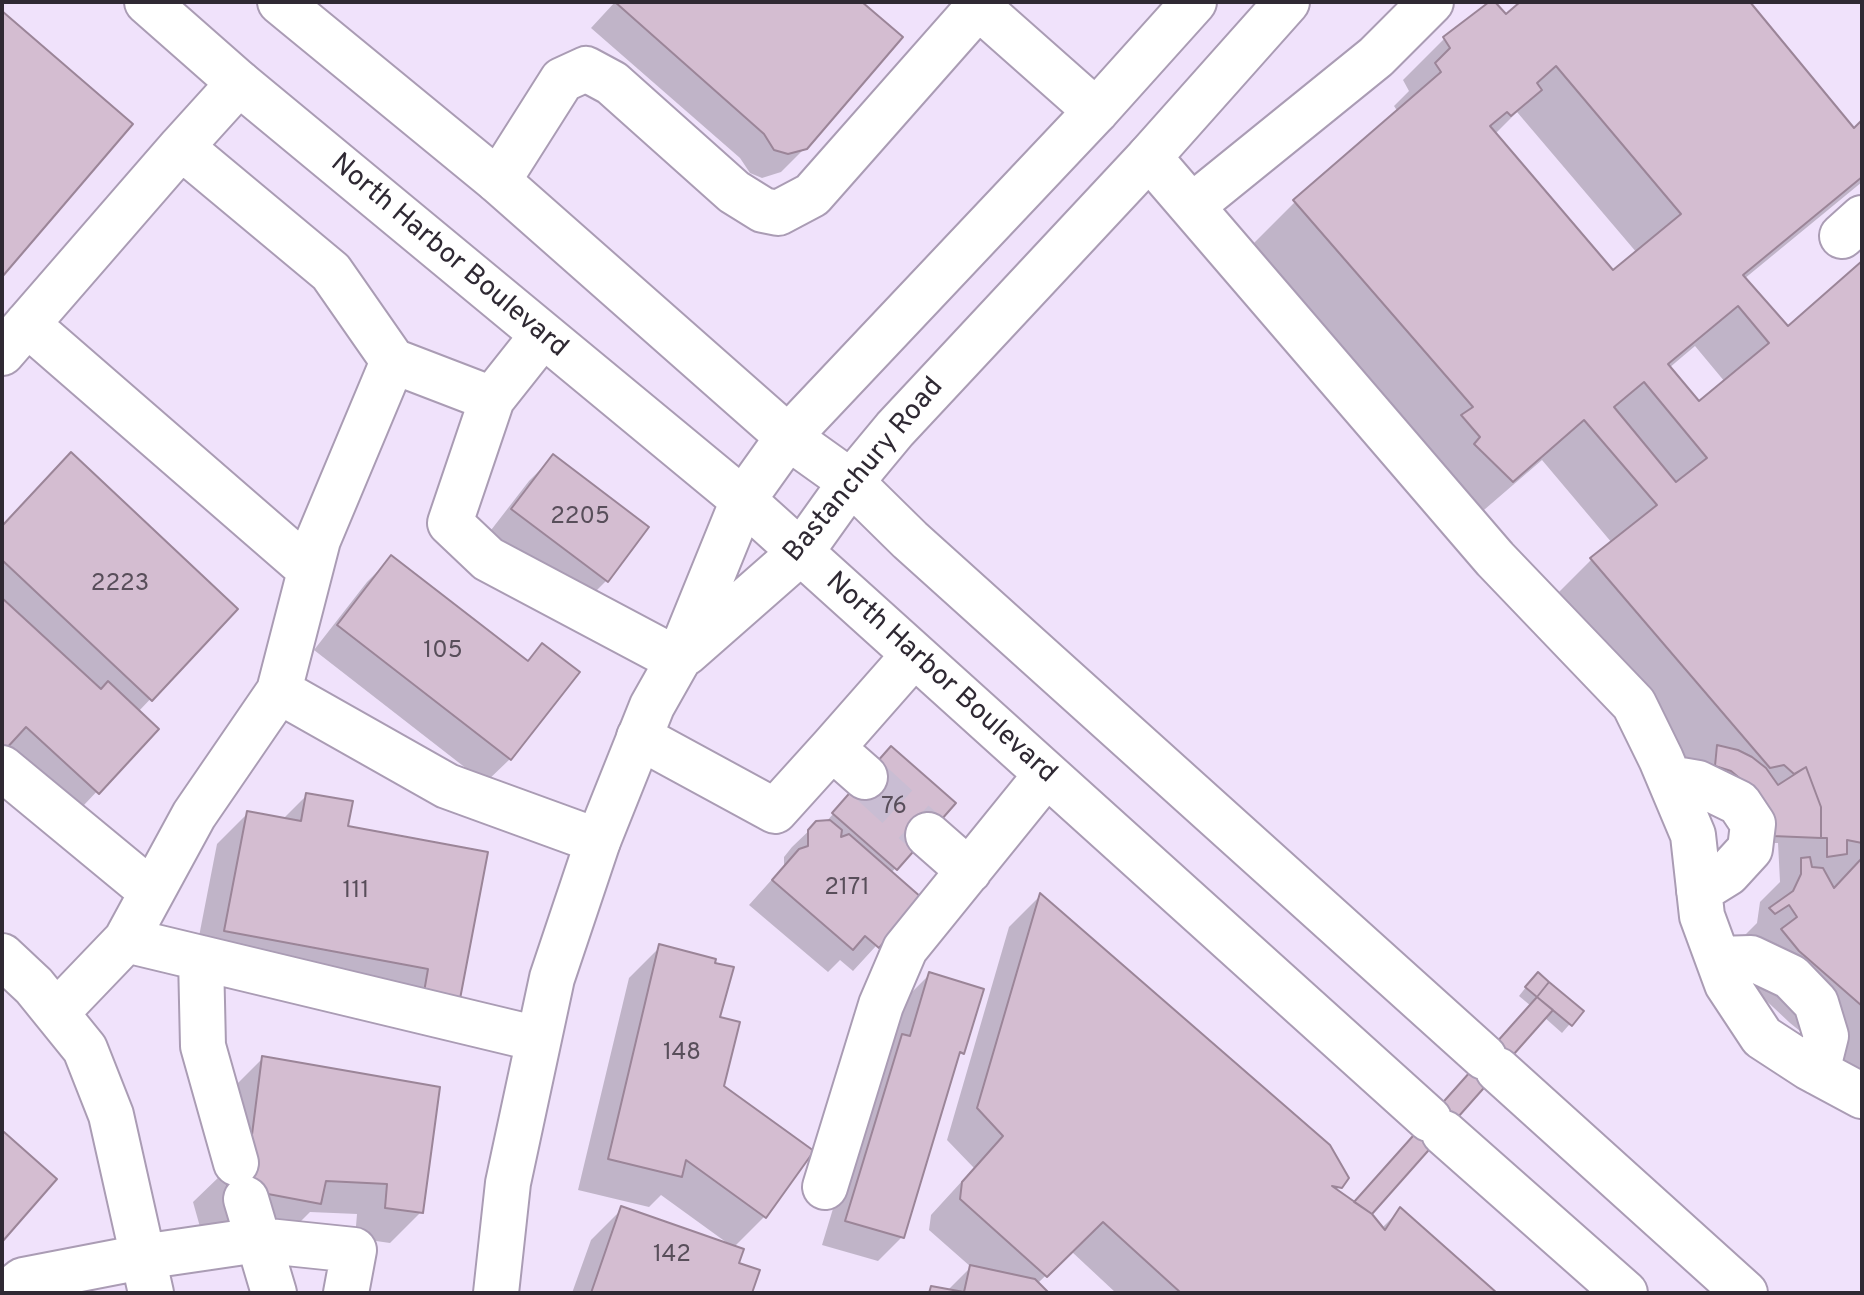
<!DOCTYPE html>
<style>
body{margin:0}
#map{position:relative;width:1864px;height:1295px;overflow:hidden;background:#f0e2fb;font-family:Overpass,sans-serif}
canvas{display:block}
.frame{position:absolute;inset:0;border:4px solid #2f2933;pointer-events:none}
</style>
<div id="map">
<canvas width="1864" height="1295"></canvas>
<div class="frame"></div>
</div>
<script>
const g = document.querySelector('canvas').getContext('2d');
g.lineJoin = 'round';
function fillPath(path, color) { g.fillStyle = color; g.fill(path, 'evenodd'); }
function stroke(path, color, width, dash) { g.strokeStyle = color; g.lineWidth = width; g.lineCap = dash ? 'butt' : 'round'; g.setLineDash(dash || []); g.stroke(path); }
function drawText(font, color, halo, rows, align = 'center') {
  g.font = font + ' Overpass,sans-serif'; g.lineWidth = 6; g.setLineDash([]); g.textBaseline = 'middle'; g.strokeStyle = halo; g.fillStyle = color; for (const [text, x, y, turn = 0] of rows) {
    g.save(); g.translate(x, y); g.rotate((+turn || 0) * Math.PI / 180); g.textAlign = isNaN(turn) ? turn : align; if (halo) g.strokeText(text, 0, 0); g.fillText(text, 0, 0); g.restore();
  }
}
const shadow = new Path2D(`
 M615,2H859L806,147L781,172L762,178L750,173L740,158L591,28Z
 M1492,2L1506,17L1523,2H1748L1854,130L1862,122V182L1744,279L1787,329L1862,263V1081L1790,1023L1757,992L1729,951L1757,923L1760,902L1780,882L1778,843H1765L1728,809L1549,602L1591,560L1612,543L1542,460L1470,522L1421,459L1431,449L1253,244L1295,202L1398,112L1394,106L1409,91L1403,80L1445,38ZM1517,112L1637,253L1613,273L1495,134ZM1695,346L1725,382L1698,404L1669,368Z
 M553,457L646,528L606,581L582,605L488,534L529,481Z
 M2,527L236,609L138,712L156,729L66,824L2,764Z
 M391,558L526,662L542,645L577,673L510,759L485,783L314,650L367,582Z
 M883,757L953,803L891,873L920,898L853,971L840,960L828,972L749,905L784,866V857L792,847L817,823L826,822Z
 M307,795L346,828L458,998L194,962L217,844L248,813L282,820Z
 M1040,896L1340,1186L1335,1191L1354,1203L1531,1006L1519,996L1530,982L1581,1011L1562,1033L1544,1017L1370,1213L1382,1228L1400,1210L1494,1293H1116L1071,1251L1037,1284L1046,1293H927L932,1288L947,1291L971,1267L929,1230L931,1215L974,1168L947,1140L1009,927Z
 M660,947L717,1018L722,1087L764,1217L734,1247L736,1264L750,1293H572L591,1240L622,1209L730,1245L661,1195L649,1207L578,1190L629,978Z
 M929,975L962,1052L956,1059L902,1237L878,1261L822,1245L878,1060L905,999Z
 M263,1058L421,1212L390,1243L355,1238L357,1214L310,1212L288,1234H202L193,1202L221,1175L232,1089Z`);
const building = new Path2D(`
 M615,2H862L903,37L807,149L788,154L774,150L764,134Z
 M1489,2H1495L1506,14L1520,2H1750L1854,128L1862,120V177L1743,275L1788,326L1862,261V843L1847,840V854L1827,857V838H1821V807L1806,767L1794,774L1784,765L1770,768L1590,558L1657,505L1584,420L1513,482L1474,444L1480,437L1461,415L1473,407L1293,200L1441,72L1435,63L1450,48L1443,37ZM1556,66L1681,214L1613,270L1490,126L1507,112L1511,116L1542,90L1537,83ZM1738,306L1769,343L1699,401L1668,364ZM1644,382L1707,458L1676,482L1614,407Z
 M2,11L133,124L2,277Z
 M71,452L238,609L152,701L2,560V526Z
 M553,454L649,527L608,582L511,509Z
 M391,555L528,661L542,643L580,672L511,760L337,625Z
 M2,598L101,689L108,681L159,729L99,794L26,727L5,750L2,747Z
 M1717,745L1738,750L1752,757L1766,768L1778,785L1806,767L1821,807V838L1772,836L1768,807L1761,796L1731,771L1715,766Z
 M891,746L956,803L897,870L832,813Z
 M306,793L353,801L348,826L488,852L460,999L424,992L428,969L224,931L247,811L301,821Z
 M830,820L842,830L841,837L849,834L922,898L879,948L865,936L853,950L772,880L799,849L808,846V830L816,821Z
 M1810,857L1812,867L1823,868L1834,888L1862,858V1006L1799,951L1781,929L1797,917L1789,905L1775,914L1769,908L1793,891L1801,874V858Z
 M1040,893L1330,1145L1349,1178L1342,1188L1332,1186L1372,1214L1385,1230L1400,1207L1497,1293H1181L1103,1222L1047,1277L960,1199L962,1182L1003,1136L977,1108Z
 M659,944L716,959L715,963L734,967L720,1017L740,1022L724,1086L814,1151L766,1218L686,1160L682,1177L608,1159Z
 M929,972L984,989L964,1054L960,1052L904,1238L845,1221L902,1034L910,1036Z
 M1538,972L1549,982L1537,997L1525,987Z
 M1549,982L1584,1011L1572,1026L1537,997Z
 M1537,997L1553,1010L1372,1214L1354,1202Z
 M262,1056L440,1087L423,1213L385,1208L387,1184L326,1181L321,1204L268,1194L232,1204L223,1170L249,1158Z
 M4,1132L57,1179L2,1242V1134Z
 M621,1206L744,1249L739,1263L760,1270L752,1293H591Z
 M970,1265L1035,1279L1049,1293H929L931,1286L964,1292Z`);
const minorTunnel = new Path2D(`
 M865,777L928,835`);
const minor = new Path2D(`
 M973,2L1096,111
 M181,147L239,83
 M1149,157L1495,559L1634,704L1661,759L1693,835L1702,916L1727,984L1762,1037L1808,1067L1862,1096
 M498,181L562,80L586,69L612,83L734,192L763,210L778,213L812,195L978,7
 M1192,206L1376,57L1431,2
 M1842,236L1862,218
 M27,324L309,569
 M542,336L492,399L450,523L488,559L678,660
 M2,353L181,147L331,272L393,361L492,399
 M393,361L318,540L279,691L447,786L598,841
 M639,737L775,811L832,748L865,777
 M832,748L913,656
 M2,768L152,892
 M1669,778L1698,783L1739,803L1753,824L1750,849L1728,873L1699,891
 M928,835L969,871
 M126,940L538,1039
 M2,956L34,986L85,1049L111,1115L151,1293
 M201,958L203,1046L236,1163
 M1718,959L1751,958L1791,977L1816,1003L1826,1036L1817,1072
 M56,1013L126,940L194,815L279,691
 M825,1187L881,1005L905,949L1046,775
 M246,1199L274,1293
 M7,1293L23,1280L142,1257L258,1240L354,1250L346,1293`);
const major = new Path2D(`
 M147,2L239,83L743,500L1429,1119
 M280,2L498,181L788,437L851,482L910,540L1484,1057
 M686,653L801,552L851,482L895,429L1149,157L1287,2
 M1498,1070L1745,1293
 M1444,1133L1625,1293
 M496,1293L508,1183L552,978L598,841L652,706L678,660L743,500L788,437L1096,111L1194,2`);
const numberNames = [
 ["2205",580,518],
 ["2223",120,585],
 ["105",443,652],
 ["76",894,808],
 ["2171",847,889],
 ["111",356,892],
 ["148",682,1054],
 ["142",672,1256]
];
const streetNames = [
 ["North Harbor Boulevard",448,257,40],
 ["Bastanchury Road",865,471,-50],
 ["North Harbor Boulevard",940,679,42]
];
fillPath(shadow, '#0003');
fillPath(building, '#d4bdd1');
stroke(building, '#9b8598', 2);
stroke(minorTunnel, '#c9bdd3', 44, [44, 22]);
stroke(minor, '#aa9cb4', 48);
stroke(major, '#aa9cb4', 48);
stroke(minor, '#fff', 44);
stroke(major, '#fff', 44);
drawText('24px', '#584e5a', null, numberNames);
drawText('28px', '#2f2933', '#fff', streetNames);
</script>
